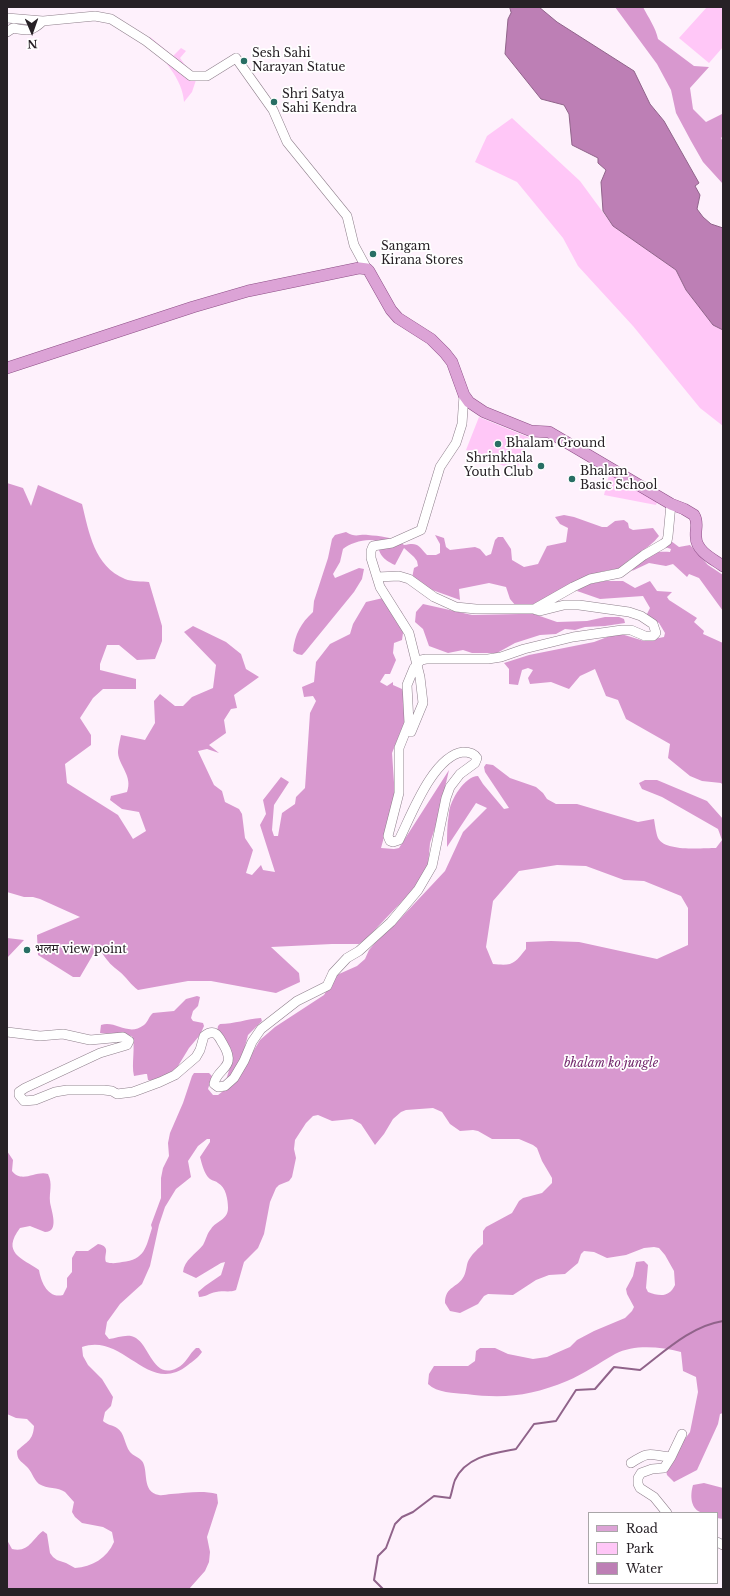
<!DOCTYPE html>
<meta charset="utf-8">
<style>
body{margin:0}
#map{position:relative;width:730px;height:1596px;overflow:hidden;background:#fef1fc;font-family:"Libre Baskerville",serif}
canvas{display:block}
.frame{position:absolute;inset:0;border:8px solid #272126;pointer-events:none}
.legend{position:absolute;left:588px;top:1512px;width:130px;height:72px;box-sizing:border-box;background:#fff;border:1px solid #a9a6a8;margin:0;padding:5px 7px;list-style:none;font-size:12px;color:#272126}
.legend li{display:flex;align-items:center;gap:8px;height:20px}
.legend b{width:20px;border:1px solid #a9a6a8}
.north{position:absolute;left:12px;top:12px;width:40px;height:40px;-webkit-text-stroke:3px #fff;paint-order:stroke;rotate:178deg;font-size:11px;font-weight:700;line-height:16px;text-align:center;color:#272126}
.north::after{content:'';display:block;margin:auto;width:14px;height:18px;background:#272126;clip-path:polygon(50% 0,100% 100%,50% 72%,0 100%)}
</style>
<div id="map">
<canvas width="730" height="1596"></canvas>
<div class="frame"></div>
<ul class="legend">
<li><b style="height:5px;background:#dca3d6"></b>Road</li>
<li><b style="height:11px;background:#ffc7f7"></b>Park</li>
<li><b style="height:11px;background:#bd7fb5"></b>Water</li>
</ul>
<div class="north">N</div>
</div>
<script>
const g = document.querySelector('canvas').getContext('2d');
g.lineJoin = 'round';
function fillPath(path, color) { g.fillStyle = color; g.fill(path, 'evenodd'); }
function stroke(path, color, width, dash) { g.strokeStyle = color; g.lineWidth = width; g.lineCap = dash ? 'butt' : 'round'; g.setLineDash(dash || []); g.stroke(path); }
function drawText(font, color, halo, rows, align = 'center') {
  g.font = font + ' "Libre Baskerville","Noto Sans Devanagari",serif'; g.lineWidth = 3.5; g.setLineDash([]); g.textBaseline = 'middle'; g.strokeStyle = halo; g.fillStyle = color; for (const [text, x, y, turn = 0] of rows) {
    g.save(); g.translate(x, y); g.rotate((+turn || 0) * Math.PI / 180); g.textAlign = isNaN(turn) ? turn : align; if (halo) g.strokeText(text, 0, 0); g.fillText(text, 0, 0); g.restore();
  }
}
const green = new Path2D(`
 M707,7H723V47L709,63L679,38Z
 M150,37L173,56L181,48L186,51L180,58L196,80L192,92L184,102C183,79 162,57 146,41Z
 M512,118L580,181L613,226L676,270L686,290L713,325L723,330V426L700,408L633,326L578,266L563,238L517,182L475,162L487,136Z
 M479,417L530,438L516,471L466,450Z
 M610,471L657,502L656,505L604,495Z`);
const forest = new Path2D(`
 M615,7H643C648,17 656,28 658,39L694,66L709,67L690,88L693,109L706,122L722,114L723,116V136L721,138L723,142V184L703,162L691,141L676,113L671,90L657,64Z
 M7,483L23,488L31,506L38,485L82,504C89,532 94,566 125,579C132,582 142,581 149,582L162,626V641L155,659L137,660L119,645H107L100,664V670L136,679V689H103L93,698L80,718L91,735V745L65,764L67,783L118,815L133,839L146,831L139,812L122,809L110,800L111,796L127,792C133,776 119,766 118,753C118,748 120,740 121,735L145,740L155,723L154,701L160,694L175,706H183L192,697L213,688L216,665L184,632L193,626L226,642L241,654L246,669L259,677L234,695L237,708L231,709L224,720L226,733L209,745L219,753L207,749L198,751L214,785L222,791L225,802L239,809L242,814L245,838L253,850L246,873L252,875L261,865L263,870L275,872L260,825L266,814L263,800L281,777L289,782L274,805L272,830L274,836H278L282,813L295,804L296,797L305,788L310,713L316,701L313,696L304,697L302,687L314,682L316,662L330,644L350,634L353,624L366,602L383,598L402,612L404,626L402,640L394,643L393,653L396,660L390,674H385L380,682L387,686L393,682V685L402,689L407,703V716L392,753L395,797L381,848L394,849L399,848L449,770L437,822L430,843L428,866L412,891L366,939L359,944H332L271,947L299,973L300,982L276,993L211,981H188L138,990C131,985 126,977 120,972C111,965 109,963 102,953H94L80,977H73L38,955L37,935L80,917L40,899L33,897H24L7,892V601L8,599L7,593Z
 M564,515L574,517L602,527H607L615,521L624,520L628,523L629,528L633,530L653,528L659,536C648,550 631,556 619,569C587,571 559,591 532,605L534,614L557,622L587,621L605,617H619L624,619L625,623L605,626L585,627L575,630L565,629L556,634L540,635L515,643L497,653H472L463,650L448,653L429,646L423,629L415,622L416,612L423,604L472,615L519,614L516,606L510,599L506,587L489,583L459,589L460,600L424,587L412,578L414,568L418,566L417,561L414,557L404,548L395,565C382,559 380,555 376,541C367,538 350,543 343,549L340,562L333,574L335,578L359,568L364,569L362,579L354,592L305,652L302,655L297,654L293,651C295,634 301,623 313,612L314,601L328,558L332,539L335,535L346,532C356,538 358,534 368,535C378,536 396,537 404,545C418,542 418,545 427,555H436L440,553V544L435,535L444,538L446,547L450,550L475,547L480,549L486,556L491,554L495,540L498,537H503L511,549L512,560L524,567L538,564L547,546L566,542L568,528L560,524L555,517Z
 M671,541L679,547L690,545L708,565L723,575V611L699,578L689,574L687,577L673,564L666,566L649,563L632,571C645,555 649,551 670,552L671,549L665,547Z
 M605,581H623L635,588L650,581L657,591L672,592L667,597L669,600L697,618L694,622L704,631L703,634L723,643V785L721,783L702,781L690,776L668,758L670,744L626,719L618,700L606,696L595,669L580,676L569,689L551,682L530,684L528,678L533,670L528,668L522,670L518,685L509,684V669L504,663L529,655L594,642L618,633L644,641L664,637L665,633L659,623L646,616L650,608L643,596L600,599L577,591L583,585Z
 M486,764L493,765L510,778L536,787L543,793L547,799L556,804H577L638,822L654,819C655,825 656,833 658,838C665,852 702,848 716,848L722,840L718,829L662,797L642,789L639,783L645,780H657L707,801L723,819V1413L720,1414L718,1424L697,1470L674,1482L667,1475L665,1466L690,1432L698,1392L696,1377L683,1371L681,1352C660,1347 635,1344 615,1354C599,1363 584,1374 567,1381C531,1396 504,1399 466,1394C454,1393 437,1393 428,1384L429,1374L434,1366H468L475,1361L476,1351L480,1348H495L508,1354L533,1359L547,1357L570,1347L577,1340L594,1331L625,1318L632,1311L634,1307L627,1294L626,1289L633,1276L636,1262L644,1261L648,1265L646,1288L648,1292C659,1296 669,1298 675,1285L674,1271L665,1255L659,1248L654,1247L644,1248L626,1255L607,1258L594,1252L584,1251L581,1254L578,1263L565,1274L549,1275L536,1280L513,1295L488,1294L484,1296L478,1304L460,1313L450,1311L445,1303C445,1286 458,1288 464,1276C467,1270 466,1263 470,1258C473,1253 479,1248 483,1244V1231L486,1227L512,1213L519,1201L523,1198L542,1193L552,1183V1178L542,1161L537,1148L533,1145L519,1139H492L478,1131L473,1130L460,1131L450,1124L442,1112L433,1108L406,1110L401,1112L393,1119L384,1134L375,1145L361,1124L352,1119L332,1121L318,1115L313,1116L306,1123L295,1140L294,1149L296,1158L292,1177L289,1181L279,1185L276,1188L270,1202L264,1234L258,1248L244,1262L236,1290C229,1293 222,1290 216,1292C209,1293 206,1297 199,1297L198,1292L205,1286L221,1275L225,1262L221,1263L196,1278L183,1272C184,1260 196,1254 203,1245C206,1240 207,1233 211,1229C216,1221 228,1220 228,1208C228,1200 226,1187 218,1183C216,1181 213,1181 210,1179C204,1174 202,1164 200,1157L210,1142V1139H207L198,1146L188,1161L191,1177L176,1189L165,1207L159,1225L150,1266L142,1284L120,1304L107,1322L105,1334L109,1339C118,1338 128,1333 136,1338C150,1347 154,1380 177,1368C186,1364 189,1354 196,1348H199L202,1352C198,1358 193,1361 188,1365C148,1397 124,1332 82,1347L83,1356L88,1365L102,1379L113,1397L111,1406L105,1412L103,1421C107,1425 113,1425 117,1428C125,1433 124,1444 130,1452C133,1456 139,1457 142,1461C149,1470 141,1492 159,1495C162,1496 167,1494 171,1494C186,1493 202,1490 217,1494L218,1503L207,1537L210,1552L209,1562L205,1571L189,1589H7V1540L12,1549C29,1553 32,1539 43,1531L47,1534L50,1553L53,1557L57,1560L66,1563L75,1568C92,1567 107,1558 114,1542L112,1532L103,1527L82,1523L75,1517L72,1512L74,1502C71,1499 68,1495 65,1492C58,1487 47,1489 39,1484C33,1479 32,1471 26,1466C21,1461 17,1460 17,1451C27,1441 33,1441 34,1426L27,1419L16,1418L7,1414V1151L13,1160L12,1171C22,1184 36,1170 48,1174C53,1184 49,1192 50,1202C51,1210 60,1232 45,1232L30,1226L20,1228C1,1253 22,1258 39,1270C41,1282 48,1299 63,1295L67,1287V1278L72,1272V1258L76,1251H88L98,1244C112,1247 103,1254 106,1262C112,1264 117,1263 122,1262C145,1260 146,1247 152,1228L151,1225L161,1198V1178L163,1168L169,1156L168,1143L170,1133L183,1103L192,1076L194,1073H209L212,1076L208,1089L213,1095H218L235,1082L260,1040L275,1027L324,995L334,978L339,974L357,966L365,959L369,950L375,943L399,920L445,871L463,832L487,808L476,803L447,847C447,836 447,824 449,813C450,800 465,776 478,776L483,784L504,809L509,808L485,772L484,767ZM557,865L586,866L624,880L644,881L681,896L688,908V945L657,959L579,942L551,941L526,942V949C514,964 513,966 493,964L486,947L493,901L519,871Z
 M7,938L24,940L7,958Z
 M197,996L200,997L198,1006L193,1011L191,1018L193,1021L203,1023L204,1026L200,1035L189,1048L175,1071L153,1081L148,1080L147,1074H145L134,1076C131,1064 136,1046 132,1036L100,1033L101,1025C116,1020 128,1037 144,1025C148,1022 149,1016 153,1013L174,1011L186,999Z
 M261,1018L262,1021L248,1035L243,1054L232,1076L226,1080L231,1064L217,1031L218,1026L220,1024C234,1024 247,1019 261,1018Z
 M704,1483L723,1488V1519L717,1518V1513C713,1513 707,1514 703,1513C690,1510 690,1495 693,1485Z`);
const water = new Path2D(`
 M510,7H539L557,22L634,71L650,104L664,121L699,183L695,186L700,195L697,209L703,217L711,224L723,228V330L713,325L686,290L676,270L613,226L603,211L601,182L606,170L598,163V158L572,145L569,114L564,105L541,99L505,54L508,19L511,13Z`);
const stream = new Path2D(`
 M383,1589L374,1580L378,1556L386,1548L395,1524L402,1517L413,1512L434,1496L450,1498C452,1492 453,1485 455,1480C466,1456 494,1453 516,1449L534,1424L556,1421L576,1390L595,1389L614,1367L640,1370C665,1351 691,1326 723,1321`);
const minor = new Path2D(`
 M7,18L43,21L95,16L111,19L146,41L191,76H207L236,58L273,110L287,142L347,216L354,245L367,269
 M7,32L13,28C28,31 31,32 43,21
 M377,577L399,576L409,579L434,597L456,607L476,609H536
 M411,732L423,703L420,677L409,633L380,587L371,558V551L373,546L392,543L421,530L440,467L456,443L462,424L464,395
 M7,1032L40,1036L63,1034L90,1040L123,1037L129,1041L127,1045L100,1053L25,1088L19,1092V1095L24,1101L35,1100L55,1092L67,1090H104L112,1091L117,1094L133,1092L160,1082L175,1075L196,1057L200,1050L204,1036C208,1033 212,1031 216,1034C219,1036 221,1041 223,1044C238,1069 217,1067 214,1084L218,1087L225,1086L234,1078L244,1061L252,1042L261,1029L297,1001L327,986L333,973L347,958L359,951L391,922L418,890L432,866L446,798L450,787L460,774L475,763L477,758C474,753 469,752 463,752C433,756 411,816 399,840L393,842L390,841L388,836L399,793V748L409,723L407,685L414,668L421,660L426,659H488L501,657L524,649L573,637L622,630H631L645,636H653L656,633L653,624L641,616L629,612L579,605H564L540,611L536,610V608L573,587L590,579L620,573L644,555L663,544L667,541L668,536L671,504
 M631,1463C652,1449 650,1456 671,1457
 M667,1513L654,1497L640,1488L638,1484V1478L641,1473L652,1469L664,1468L671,1457L682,1434
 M717,1542L723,1545`);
const major = new Path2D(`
 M7,368L193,307L248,291L359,268L367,269L369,271L391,310L398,318L431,339L445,353L452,362L464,395L469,402L484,412L531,431L549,432L671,504L684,509L694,515C699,523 695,529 696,537C696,551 713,559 723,566`);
const markers = [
 [244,61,4,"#286e64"],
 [274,102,4,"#286e64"],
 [373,254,4,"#286e64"],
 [498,444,4,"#286e64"],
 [541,466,4,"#286e64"],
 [572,479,4,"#286e64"],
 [27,950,4,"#286e64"]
];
const poiNames = [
 ["Sesh Sahi",252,54],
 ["Narayan Statue",252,68],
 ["Shri Satya",282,95],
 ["Sahi Kendra",282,109],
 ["Sangam",381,247],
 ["Kirana Stores",381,261],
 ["Bhalam Ground",506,444],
 ["Shrinkhala",533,459,"right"],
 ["Youth Club",533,473,"right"],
 ["Bhalam",580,472],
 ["Basic School",580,486],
 ["भलम view point",35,950]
];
const parkNames = [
 ["bhalam ko jungle",611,1064]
];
fillPath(green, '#ffc7f7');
fillPath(forest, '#d898cf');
fillPath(water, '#bd7fb5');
stroke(water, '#90638a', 1);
stroke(stream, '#90638a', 2);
stroke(minor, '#8e7f8b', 10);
stroke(major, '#8d4e86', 12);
stroke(minor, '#fff', 9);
stroke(major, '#dca3d6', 11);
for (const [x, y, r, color] of markers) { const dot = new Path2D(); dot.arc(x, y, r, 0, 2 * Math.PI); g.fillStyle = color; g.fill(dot); stroke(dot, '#fff', 1.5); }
drawText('12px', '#272126', '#fff', poiNames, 'left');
drawText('italic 12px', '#73296d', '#fff', parkNames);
</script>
